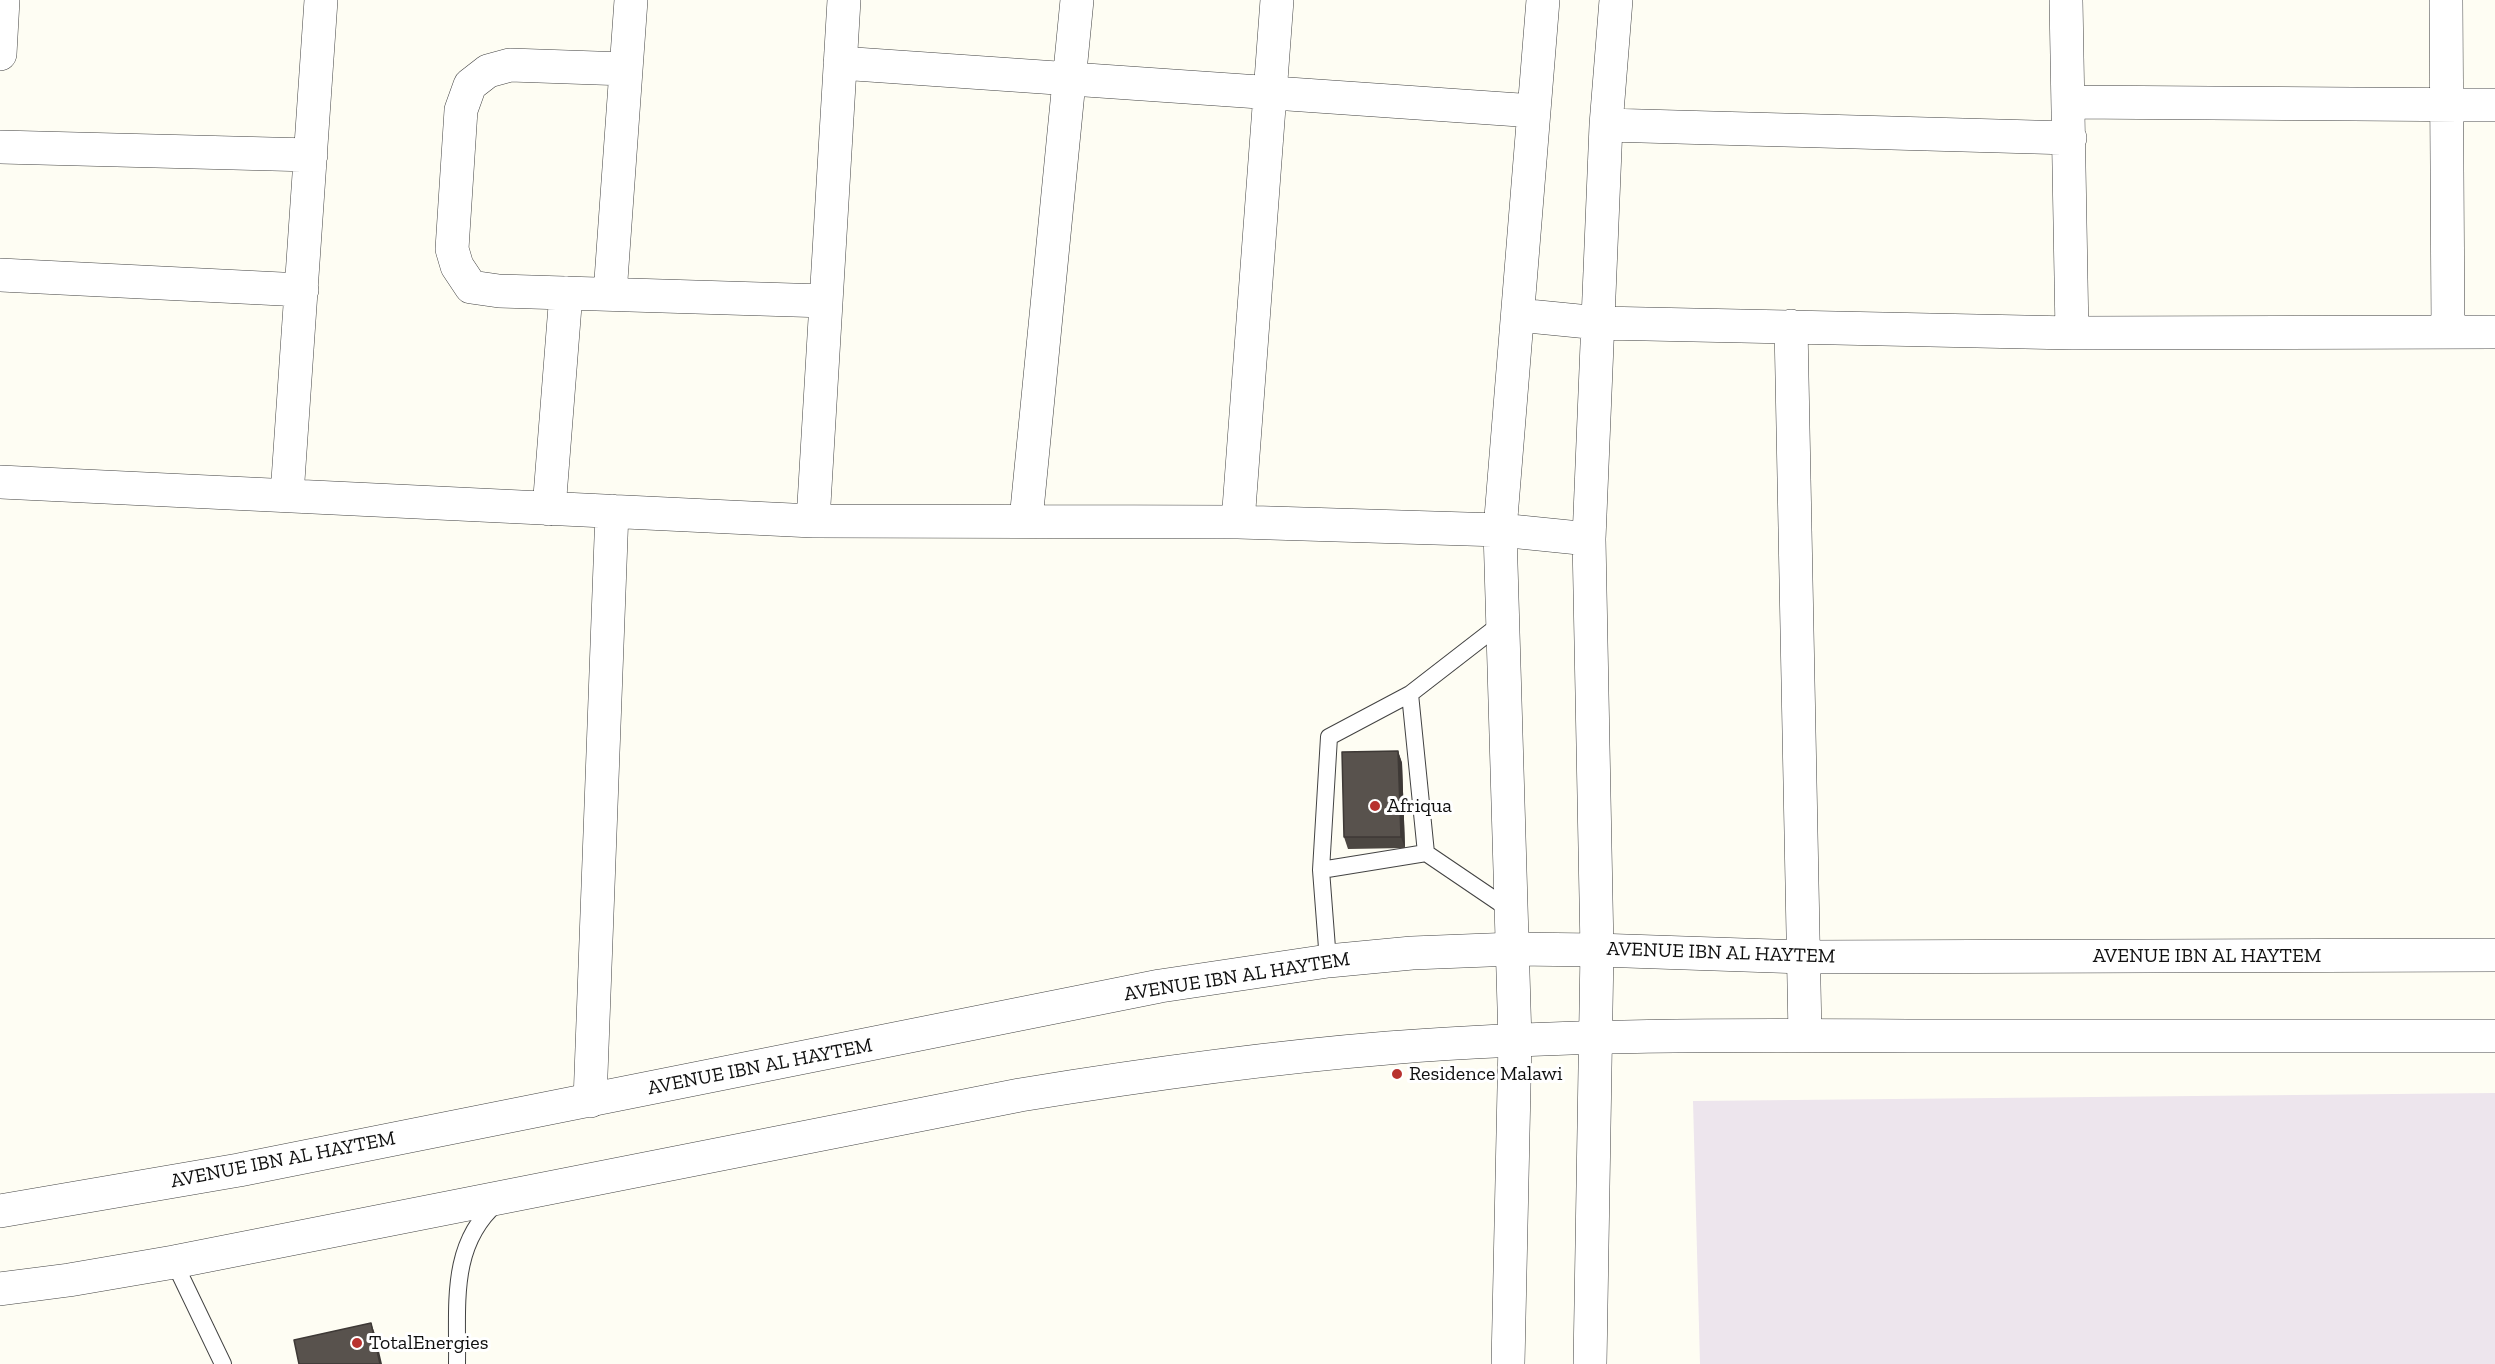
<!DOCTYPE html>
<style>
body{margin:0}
canvas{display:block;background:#fefdf3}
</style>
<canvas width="2495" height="1364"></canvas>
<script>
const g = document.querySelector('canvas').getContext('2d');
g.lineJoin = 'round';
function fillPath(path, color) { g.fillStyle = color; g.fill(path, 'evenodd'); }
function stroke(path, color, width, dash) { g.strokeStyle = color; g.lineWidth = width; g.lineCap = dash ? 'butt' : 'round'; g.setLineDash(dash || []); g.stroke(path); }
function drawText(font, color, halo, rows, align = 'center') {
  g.font = font + ' "Zilla Slab",serif'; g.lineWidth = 6; g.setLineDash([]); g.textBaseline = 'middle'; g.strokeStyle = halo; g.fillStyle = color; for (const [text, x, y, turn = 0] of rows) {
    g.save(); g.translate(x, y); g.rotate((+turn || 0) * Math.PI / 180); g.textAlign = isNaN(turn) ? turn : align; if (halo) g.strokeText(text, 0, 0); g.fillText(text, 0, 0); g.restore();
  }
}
const industrial = new Path2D(`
 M2495,1093V1364H1700L1693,1101Z`);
const service = new Path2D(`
 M1503,622L1410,694L1426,853L1513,912
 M1321,870L1426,853
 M1328,961L1321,870L1329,737L1410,694
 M174,1262L223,1364
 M457,1364C458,1305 449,1245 497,1203`);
const minor = new Path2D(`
 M2066,0L2072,333
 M2446,0L2448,332
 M0,54L3,0
 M840,63L1534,111
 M626,69L510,65L488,71L470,85L461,110L452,249L457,266L471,287L499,291L826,301
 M2069,102L2495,105
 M1606,125L2070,138
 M0,147L311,155
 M0,275L302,290
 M610,294L631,0
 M1518,315L1599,323L2072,333L2495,332
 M1791,326L1805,1035
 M0,482L813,521L1238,522L1500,530L1589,539
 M287,495L321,0
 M549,509L566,293
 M1026,520L1077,0
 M813,521L844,0
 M1238,522L1277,0
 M590,1101L612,511
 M1508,1364L1515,1041L1500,530L1543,0
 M1590,1364L1597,950L1589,539L1606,125L1616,0`);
const tertiary = new Path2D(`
 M0,1211L239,1170L1160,986L1328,961L1412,953L1514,949L1597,950L1803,957L2495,955
 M0,1289L69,1280L174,1262L1020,1095C1142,1075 1265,1058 1388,1048C1561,1034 1735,1035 1908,1036C2104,1036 2299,1036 2495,1036`);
const wall = new Path2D(`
 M1398,751L1402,763L1405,848L1348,849L1344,837Z`);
const shadedWall = new Path2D(`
 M1398,751L1402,763L1405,848L1401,837Z
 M371,1323L375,1334L382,1364H380Z`);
const building = new Path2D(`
 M1398,751L1401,837H1344L1342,752Z
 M371,1323L380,1364H299L294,1340Z`);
const markers = [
 [1375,806,6,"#b8322f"],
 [1397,1074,6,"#b8322f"],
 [357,1343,6,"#b8322f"]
];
const poiNames = [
 ["Afriqua",1387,806],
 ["Residence Malawi",1409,1074],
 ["TotalEnergies",369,1343]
];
const streetNames = [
 ["AVENUE IBN AL HAYTEM",1721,953,2],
 ["AVENUE IBN AL HAYTEM",2207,956],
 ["AVENUE IBN AL HAYTEM",1237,977,-9],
 ["AVENUE IBN AL HAYTEM",760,1067,-11],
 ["AVENUE IBN AL HAYTEM",283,1160,-11]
];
fillPath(industrial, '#ede5ed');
stroke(service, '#434343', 18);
stroke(minor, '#434343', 34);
stroke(tertiary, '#434343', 34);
stroke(service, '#fff', 16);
stroke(minor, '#fff', 33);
stroke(tertiary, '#fff', 33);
fillPath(wall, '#4c4742');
fillPath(shadedWall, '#3e3936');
fillPath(building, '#58524d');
stroke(building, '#3e3936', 1.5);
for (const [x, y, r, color] of markers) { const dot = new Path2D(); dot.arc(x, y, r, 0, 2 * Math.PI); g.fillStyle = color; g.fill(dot); stroke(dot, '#fff', 2); }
drawText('20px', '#101010', '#fff', poiNames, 'left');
drawText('20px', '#101010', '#fff', streetNames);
</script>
